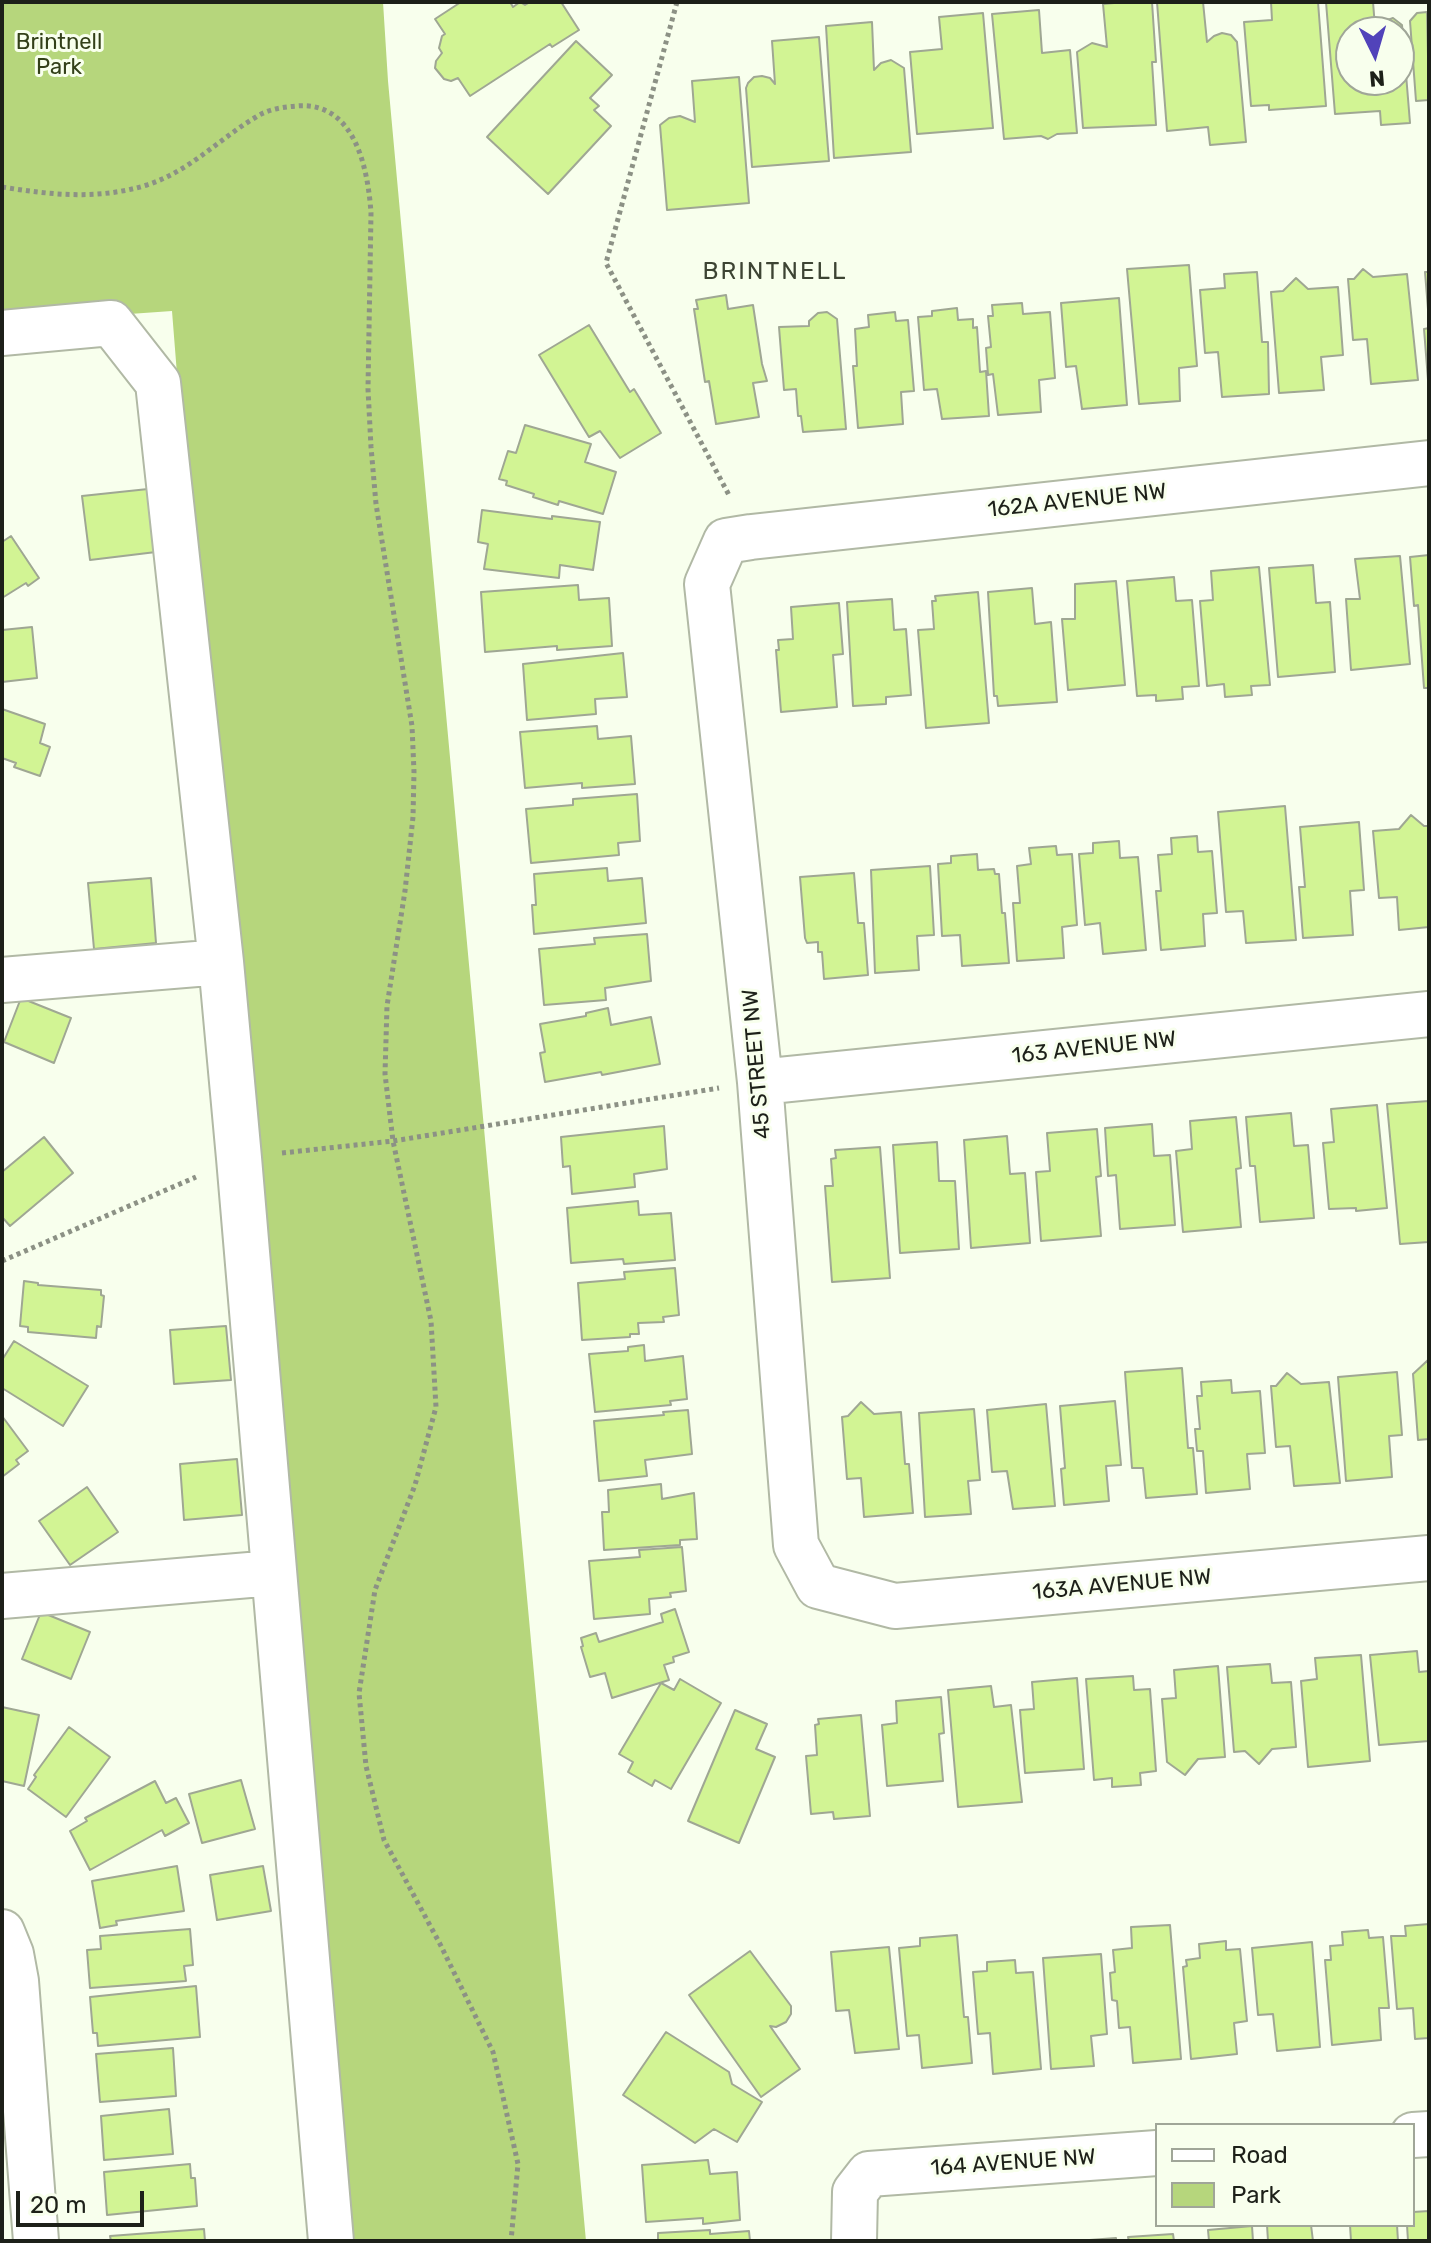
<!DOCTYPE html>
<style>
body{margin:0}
#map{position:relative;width:1431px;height:2243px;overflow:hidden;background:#f8ffed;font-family:Rubik,sans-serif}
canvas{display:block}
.frame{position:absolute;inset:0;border:4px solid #1d2019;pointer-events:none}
.legend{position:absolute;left:1155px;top:2123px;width:260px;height:104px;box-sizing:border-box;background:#f8ffed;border:2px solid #a0a698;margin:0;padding:10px 14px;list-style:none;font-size:24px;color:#1d2019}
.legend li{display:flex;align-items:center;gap:16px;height:40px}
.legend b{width:40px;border:2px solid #a0a698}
.north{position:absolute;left:1335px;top:16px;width:80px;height:80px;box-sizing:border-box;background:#f8ffed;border:2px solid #a0a698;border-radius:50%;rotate:175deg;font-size:22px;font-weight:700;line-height:32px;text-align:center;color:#1d2019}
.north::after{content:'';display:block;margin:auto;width:28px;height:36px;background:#5143ba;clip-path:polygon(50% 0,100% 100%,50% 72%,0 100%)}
.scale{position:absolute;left:16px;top:2191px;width:128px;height:36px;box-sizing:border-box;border:4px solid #1d2019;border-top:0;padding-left:10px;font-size:24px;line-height:28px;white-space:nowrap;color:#1d2019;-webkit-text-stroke:6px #f8ffed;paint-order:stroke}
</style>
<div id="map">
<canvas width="1431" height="2243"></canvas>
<div class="frame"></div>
<ul class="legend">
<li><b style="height:10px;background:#fff"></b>Road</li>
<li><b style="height:22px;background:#b6d67c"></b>Park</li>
</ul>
<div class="north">N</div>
<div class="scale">20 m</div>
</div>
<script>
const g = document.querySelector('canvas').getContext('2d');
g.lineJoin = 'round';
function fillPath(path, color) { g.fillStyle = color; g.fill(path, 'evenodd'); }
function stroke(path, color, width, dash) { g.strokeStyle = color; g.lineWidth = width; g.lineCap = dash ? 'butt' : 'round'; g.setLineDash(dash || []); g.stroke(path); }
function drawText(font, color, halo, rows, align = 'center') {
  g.font = font + ' Rubik,sans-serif'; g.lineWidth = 6; g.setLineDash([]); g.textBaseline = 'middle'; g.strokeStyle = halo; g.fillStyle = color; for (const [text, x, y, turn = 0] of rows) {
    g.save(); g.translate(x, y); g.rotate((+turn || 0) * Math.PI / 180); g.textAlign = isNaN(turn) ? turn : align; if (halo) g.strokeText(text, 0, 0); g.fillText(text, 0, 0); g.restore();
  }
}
const green = new Path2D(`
 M2,2H383L388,81L586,2241H346L239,1158L172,311L2,323Z`);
const building = new Path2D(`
 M461,2H510L513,7L520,2L525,5L530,2H561L579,30L552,47L550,44L470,96L458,78L451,81L444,79L435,68L436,61L442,53L439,48L442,36L445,34L435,19Z
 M1125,2H1152L1156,62H1152L1156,125L1083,128L1077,52L1092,43L1107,47L1103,4Z
 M1157,2H1203L1207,42L1214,36L1222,33L1231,35L1237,42L1246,142L1210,145L1208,127L1167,131Z
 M1271,2H1318L1326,106L1269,110V105L1251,106L1244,22L1272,20Z
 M1326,2H1373L1375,27H1381L1385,21L1393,18L1402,25L1410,123L1381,125L1380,111L1335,114ZM1351,32H1399V80H1351Z
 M1039,10L1042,53L1070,50L1077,133L1057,134L1048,139L1041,136L1004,139L992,14Z
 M1427,12L1429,100L1416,101L1410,21L1417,13Z
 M983,13L993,128L917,134L910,52L942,49L939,17Z
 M872,22L874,70L881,63L891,60L904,68L911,152L834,158L826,26Z
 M819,37L829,161L752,167L746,88L748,83L754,77L762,76L770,78L775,84L772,41Z
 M576,41L612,75L590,98L599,106L594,110L611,126L548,194L487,137Z
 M739,77L749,203L667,210L660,125L669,118L680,116L695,122L692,81Z
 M1189,265L1197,366L1179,368L1180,401L1139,404L1127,269Z
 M1363,269L1373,277L1407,274L1418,380L1371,384L1367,339L1353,340L1348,279H1354Z
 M1257,272L1262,342H1268L1269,394L1222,397L1218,352L1205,353L1200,290L1225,288L1224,274Z
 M1425,272H1429V322Z
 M1296,278L1308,289L1338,287L1343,355L1321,357L1324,390L1279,393L1271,292L1283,291Z
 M726,295L728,309L753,305L762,364L767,381L753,383L759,417L716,424L709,381L705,382L694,309H698L696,300Z
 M1119,298L1127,405L1082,409L1076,366L1066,367L1061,303Z
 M1022,303L1023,314L1050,312L1055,378L1039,380L1041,412L998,415L993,374L988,375L986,348L991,347L988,316H993L992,305Z
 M957,308L958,320L973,319V328L977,327L980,372L986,371L989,416L942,419L937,389L924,390L918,317L932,316V311Z
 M827,312L837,319L846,429L803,432L801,416H798L796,389L784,390L779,327L809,326V321L818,313Z
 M895,312L896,321L908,320L914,391L901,392L903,424L858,428L853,366H857L855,329L869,327L868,315Z
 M589,325L630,392L634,389L661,433L620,458L600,431L589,437L539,355Z
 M1429,328V380H1428L1424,329Z
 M525,425L591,444L585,462L616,472L603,514L559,501L558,505L533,497L534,494L506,485L507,481L499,479L508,451L516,453Z
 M148,489L156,552L90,560L82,496Z
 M482,510L552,519V516L600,522L593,570L560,565L559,578L484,569L488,544L478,542Z
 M11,536L39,578L28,586L26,583L2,598V542Z
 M1429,555V688H1424L1418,605L1414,606L1410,557Z
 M1400,556L1410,664L1351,670L1346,599H1360L1355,559Z
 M1313,565L1316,603L1330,602L1335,672L1278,677L1269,568Z
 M1259,567L1270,685L1251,686L1252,695L1225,697L1224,684L1207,686L1200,601L1213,600L1211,571Z
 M1174,577L1176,601L1192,600L1199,686L1182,687L1183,699L1156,701V695L1137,696L1127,581Z
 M1116,581L1125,685L1068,690L1062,619H1075V584Z
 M578,585L579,600L609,598L612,646L557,650V646L485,652L481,592Z
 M1032,588L1035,624L1051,622L1057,702L998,706L997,696H994L988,592Z
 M978,592L989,723L926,728L918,630L934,629L932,601H936L935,596Z
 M892,599L894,630L906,629L911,695L886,697V704L853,706L847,602Z
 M839,603L843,654L833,655L837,707L781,712L776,650H779L778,640L793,639L791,607Z
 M32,627L37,678L2,682V630Z
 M623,653L627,697L595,699L596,714L527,720L523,664Z
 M2,709L45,724L40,743L50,747L40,776L14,767L16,763L2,758Z
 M597,726L598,739L631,736L635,784L582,788V783L525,788L520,732Z
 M637,794L640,841L618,843L619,855L531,863L526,809L573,805V799Z
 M1285,806L1296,940L1246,943L1243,911L1226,912L1218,812Z
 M1411,815L1424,826H1429V927L1399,930L1397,897L1379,898L1373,831L1399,829Z
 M1359,822L1364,890L1350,891L1353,935L1303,938L1299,887H1305L1300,827Z
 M1197,836L1198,852L1212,851L1217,913L1203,914L1205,946L1161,950L1156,891H1161L1158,855L1172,854L1171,838Z
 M1119,841L1120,858L1138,857L1146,950L1103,954L1100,923L1085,925L1079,854L1093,853V843Z
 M1056,846L1057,855L1072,854L1077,925L1062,927L1064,958L1017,961L1013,903H1020L1017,866L1031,864L1029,848Z
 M977,854L978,870L994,869L995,874H999L1002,913H1005L1009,963L962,966L960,935L942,936L938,864L951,863V856Z
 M930,866L934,935L917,936L919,970L875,973L871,870Z
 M607,868L608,881L642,878L646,923L534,934L532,905H536L534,874Z
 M854,873L858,923H864L868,975L824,979L822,952H818V942L807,943L805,938L800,877Z
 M151,878L156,943L94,949L88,883Z
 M647,934L651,981L605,988L606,1000L544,1005L539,949L595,944L594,938Z
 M21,998L71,1018L54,1063L4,1042Z
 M608,1008L611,1025L651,1017L660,1064L602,1075L601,1072L545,1082L540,1053L545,1052L540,1024L586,1016V1013Z
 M1429,1101V1242L1400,1244L1387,1104Z
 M1377,1105L1387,1208L1356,1211V1208L1329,1209L1323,1143L1334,1142L1331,1109Z
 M1291,1113L1294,1146L1308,1145L1314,1218L1260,1222L1255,1166H1250L1246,1117Z
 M1236,1117L1241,1168L1236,1169L1241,1227L1183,1232L1176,1151L1192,1149L1190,1121Z
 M1152,1124L1154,1156L1170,1155L1175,1225L1120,1229L1116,1175L1108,1176L1105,1128Z
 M664,1126L667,1169L634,1174L635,1187L572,1194L570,1166L563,1167L561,1137Z
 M1097,1129L1101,1176L1096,1177L1101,1236L1041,1241L1036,1172L1050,1171L1047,1133Z
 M1007,1136L1010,1174L1025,1173L1030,1243L971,1248L964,1140Z
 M44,1137L73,1173L10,1226L2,1217V1172Z
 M937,1142L939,1181H955L959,1249L900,1253L893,1145Z
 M880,1147L890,1278L832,1282L825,1186H833L831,1159L836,1158L835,1150Z
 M638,1201L639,1215L671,1213L675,1260L624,1264L623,1259L571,1263L567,1208Z
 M675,1268L679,1315L663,1317L664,1322L638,1323L639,1334H630V1337L582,1340L578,1283L625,1279L624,1272Z
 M24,1281L38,1283V1285L101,1290V1295L104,1296L101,1327L97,1326L96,1338L28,1332V1327L20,1326Z
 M226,1326L231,1380L174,1384L170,1330Z
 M14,1341L88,1386L63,1426L2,1388V1360Z
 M644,1345L645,1361L683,1356L687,1399L670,1401L671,1405L595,1412L589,1354L628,1351V1347Z
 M1428,1360L1429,1439L1418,1440L1413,1374Z
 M1182,1368L1188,1448H1193L1197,1494L1146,1498L1143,1468H1132L1125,1372Z
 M1397,1372L1402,1435L1389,1436L1392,1477L1346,1481L1338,1377Z
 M1287,1373L1301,1384L1329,1382L1340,1483L1294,1486L1290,1446L1276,1447L1271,1386H1276Z
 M1231,1380L1232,1393L1260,1391L1265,1453L1247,1454L1250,1489L1206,1493L1203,1451H1197L1195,1429H1200L1197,1396H1202L1201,1382Z
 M1115,1401L1121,1465L1106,1466L1109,1501L1064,1505L1061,1469L1065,1468L1060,1406Z
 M861,1402L874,1414L901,1412L905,1464H909L913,1513L864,1517L861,1478L847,1479L842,1417L848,1416Z
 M1046,1404L1055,1506L1013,1509L1007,1471L992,1472L987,1410Z
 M974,1409L980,1480L968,1481L971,1514L925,1517L919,1413Z
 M688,1410L692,1454L645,1460L647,1476L599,1481L594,1421L664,1415L663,1412Z
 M2,1416L28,1451L16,1460L19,1464L2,1477Z
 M237,1459L242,1515L184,1520L180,1464Z
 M661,1484L662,1499L694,1493L697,1539L680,1540V1545L604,1550L602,1512H609L608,1490Z
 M87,1487L118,1532L70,1565L39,1521Z
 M682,1547L686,1591L670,1593L671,1597L649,1599L650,1614L594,1619L589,1561L640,1557L639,1550Z
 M675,1609L689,1652L673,1657L674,1662L664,1665L669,1680L612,1698L605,1673L590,1677L581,1647L583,1646L581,1638L596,1633L599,1642L663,1622L661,1614Z
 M41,1612L90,1632L71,1679L22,1659Z
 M1417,1651L1419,1672L1429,1671V1741L1379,1745L1370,1655Z
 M1361,1655L1370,1761L1308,1767L1301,1681L1317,1679L1315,1658Z
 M1270,1664L1272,1683L1291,1682L1296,1747L1272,1749L1259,1764L1245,1751L1234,1752L1227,1667Z
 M1218,1666L1225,1757L1198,1759L1185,1775L1167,1762L1162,1699L1176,1698L1174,1670Z
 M1133,1676L1134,1690L1150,1689L1156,1771L1140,1773L1141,1785L1112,1787V1778L1094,1780L1086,1679Z
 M1077,1678L1084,1769L1025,1773L1020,1710L1034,1709L1032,1682Z
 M680,1679L721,1703L671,1789L655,1780L652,1786L628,1772L633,1762L619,1754L661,1683L674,1690Z
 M991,1686L994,1707L1011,1705L1022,1802L958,1807L948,1690Z
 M941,1697L944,1733L939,1734L943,1781L887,1786L882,1725L897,1723L896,1701Z
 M2,1707L39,1715L24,1786L2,1781Z
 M735,1710L767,1724L756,1749L775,1757L739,1843L688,1821Z
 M861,1715L870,1816L834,1819L833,1812L811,1814L806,1756L817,1755L815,1725L819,1724L818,1719Z
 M69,1727L110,1757L66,1817L28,1789L36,1777L34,1775Z
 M241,1780L255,1829L202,1843L189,1794Z
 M155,1781L166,1803L176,1798L189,1823L165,1836L162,1830L90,1870L70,1831L87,1821L85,1818Z
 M177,1866L184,1911L116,1921L117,1925L100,1928L92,1881Z
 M263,1866L271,1911L217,1920L210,1875Z
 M1429,1924V2038L1415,2039L1413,2008L1397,2009L1391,1936H1406L1405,1926Z
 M1170,1925L1181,2059L1133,2063L1130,2027L1119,2028L1117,2001L1112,2000L1110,1973L1115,1972L1113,1950L1132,1948L1131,1927Z
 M190,1929L193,1965L184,1966L186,1981L90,1988L87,1950L101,1949L100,1936Z
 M1368,1930L1369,1938L1383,1937L1389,2008H1379L1381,2040L1332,2045L1325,1960H1331L1330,1946L1343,1945L1342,1932Z
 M957,1935L964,2017H968L972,2063L922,2068L919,2035L907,2036L899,1948L920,1946V1938Z
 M1226,1941V1950L1240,1949L1247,2021L1234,2023L1237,2054L1191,2059L1183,1967L1187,1966L1186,1960L1200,1958L1199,1944Z
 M1312,1942L1320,2047L1277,2051L1273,2014L1258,2015L1252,1948Z
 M889,1947L899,2049L855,2053L849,2010L836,2011L831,1952Z
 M750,1951L791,2006V2014L786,2022L776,2027L770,2026L800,2069L761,2097L689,1995Z
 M1101,1954L1107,2034L1091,2036L1094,2066L1051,2069L1043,1958Z
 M1015,1960L1016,1973L1033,1972L1041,2069L993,2074L990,2033L978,2034L973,1972L987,1971V1962Z
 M196,1986L200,2037L98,2046L97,2033H93L90,1997Z
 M666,2032L729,2072L732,2084L762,2102L737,2142L714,2129L695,2143L623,2095Z
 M173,2048L176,2096L100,2102L96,2054Z
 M169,2109L173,2154L104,2160L101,2116Z
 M708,2160L710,2174L737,2172L740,2220L703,2224V2218L646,2222L642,2165Z
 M190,2164L191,2178H195L197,2206L107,2215L104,2172Z
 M1429,2211V2241H1408L1407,2225H1413V2212Z
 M1267,2225H1311L1313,2241H1268Z
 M1350,2225H1397L1398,2241H1351Z
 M1252,2226L1253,2241H1209L1208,2230Z
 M204,2229L205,2241H111L110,2236Z
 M710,2230V2234L749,2231L750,2241H658V2233Z
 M1173,2234L1174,2241H1129L1128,2237Z
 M1116,2238V2241H1076Z`);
const path = new Path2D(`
 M677,2L606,263L730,497
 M2,187C52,195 98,200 147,185C190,171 219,139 256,117C268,109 283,107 297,106C355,101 368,169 371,213L368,389L371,447L376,504L412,726L414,772L413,817L405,891L387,1006L385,1074L393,1141L431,1321L436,1407L415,1485L375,1590L359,1693L366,1766L384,1840L440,1944L493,2052L518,2164L511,2241
 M282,1153L393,1141L719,1088
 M2,1261L196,1177`);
const minor = new Path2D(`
 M2,333L111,323L158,383L221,962L239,1158L331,2241
 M1429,463L751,537L726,541L707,584L760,1082L796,1545L818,1586L895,1606L1429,1558
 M2,980L221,962
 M760,1082L1429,1014
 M2,1596L273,1573
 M2,1932L11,1954L16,1981L36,2241
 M1413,2135L1429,2134
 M854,2241L855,2192L869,2174L1157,2153`);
const parkNames = [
 ["Brintnell",59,43],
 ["Park",59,68]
];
const streetNames = [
 ["162A AVENUE NW",1077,501,-6],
 ["163 AVENUE NW",1094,1048,-6],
 ["45 STREET NW",757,1064,-95],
 ["163A AVENUE NW",1122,1585,-5],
 ["164 AVENUE NW",1013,2163,-4]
];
const neighbourhoodNames = [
 ["BRINTNELL",775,272]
];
fillPath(green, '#b6d67c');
fillPath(building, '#d2f494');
stroke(building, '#9fa793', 2);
stroke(minor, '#b1b9a5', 48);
stroke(path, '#8c9185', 5, [4, 4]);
stroke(minor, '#fff', 44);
drawText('22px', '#334019', '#f8ffed', parkNames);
drawText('22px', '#1d2019', '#f8ffed', streetNames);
g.letterSpacing = '2px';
drawText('24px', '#3d4433', '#f8ffed', neighbourhoodNames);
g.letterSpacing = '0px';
</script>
